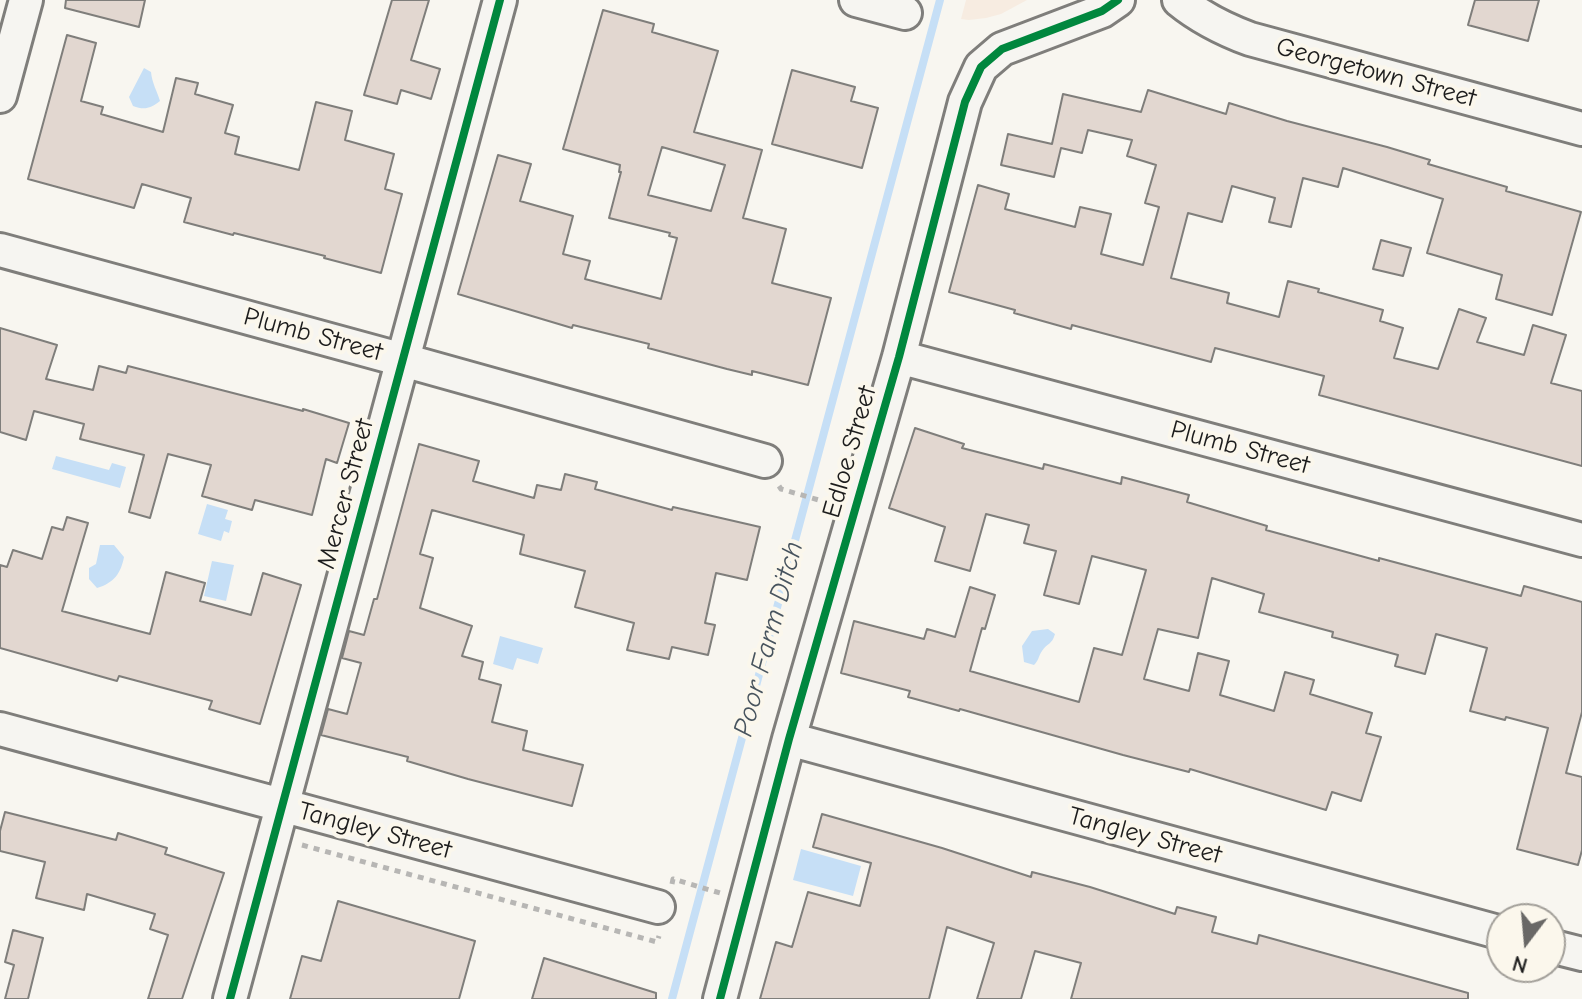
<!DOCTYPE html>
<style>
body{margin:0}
#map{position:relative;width:1582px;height:999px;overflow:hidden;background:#f8f6f0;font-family:"Comic Neue",sans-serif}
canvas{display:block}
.north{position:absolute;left:1486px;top:903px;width:80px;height:80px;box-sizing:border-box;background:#fbf7ec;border:2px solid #a29f99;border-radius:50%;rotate:196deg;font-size:22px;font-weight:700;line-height:32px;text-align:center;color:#1c1c1c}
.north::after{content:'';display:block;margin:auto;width:28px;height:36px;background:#696866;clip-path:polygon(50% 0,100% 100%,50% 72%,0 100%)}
</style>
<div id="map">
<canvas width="1582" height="999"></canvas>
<div class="north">N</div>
</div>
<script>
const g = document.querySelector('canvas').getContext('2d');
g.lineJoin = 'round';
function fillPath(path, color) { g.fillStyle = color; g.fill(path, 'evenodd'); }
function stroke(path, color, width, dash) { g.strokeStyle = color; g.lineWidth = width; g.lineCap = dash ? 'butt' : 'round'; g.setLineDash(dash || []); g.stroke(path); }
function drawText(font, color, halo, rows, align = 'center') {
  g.font = font + ' "Comic Neue",sans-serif'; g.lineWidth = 8; g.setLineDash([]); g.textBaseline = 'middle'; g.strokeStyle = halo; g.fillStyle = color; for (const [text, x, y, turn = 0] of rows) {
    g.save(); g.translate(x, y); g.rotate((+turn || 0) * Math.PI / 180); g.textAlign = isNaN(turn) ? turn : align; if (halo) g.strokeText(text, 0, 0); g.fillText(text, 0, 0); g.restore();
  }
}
const built = new Path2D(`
 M966,0H1027L1001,14L986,18L969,20L961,19Z`);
const water = new Path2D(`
 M144,68L151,72C152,83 157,91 160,101C150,109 144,110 133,106L129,97Z
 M56,456L109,470L112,463L126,467L120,488L52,469Z
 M207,504L228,510L225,519L232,521L229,533L224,531L221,541L198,534Z
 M100,545H114L124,557C121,573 114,583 97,588L89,579V568L96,564Z
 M212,561L234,565L226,601L204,596Z
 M1048,629L1055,634C1052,645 1047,643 1042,651C1038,657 1039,660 1034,665L1024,662L1022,646L1032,631Z
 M500,636L543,648L538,664L517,658L513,670L493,664Z
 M801,849L861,866L853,896L793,880Z`);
const stream = new Path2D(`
 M672,999L940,0`);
const building = new Path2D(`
 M66,0H145L139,27L65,8Z
 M392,0H429L411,60L440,69L431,99L401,90L397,104L364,95Z
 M1475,0H1539L1528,41L1468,25Z
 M603,10L654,24L652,32L718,51L694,132L762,150L743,218L786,229L772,283L831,298L808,385L752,371V375L727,369L648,348L649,344L573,325L572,328L458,294L498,155L531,164L520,201L573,216L563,254L590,261L585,279L661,299L677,238L669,236L670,233L609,218L621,172H619L620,165L563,149ZM662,147L725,165L711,211L648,195Z
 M67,35L96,43L81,101L103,107L101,114L163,132L176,78L198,83L195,94L233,105L225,133L239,137L235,154L299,170L316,102L352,111L345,140L394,154L385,189L402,194L381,273L324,258L325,256L234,233L233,235L184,222L191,198L142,184L134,208L28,179Z
 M792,70L855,87L851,101L878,108L862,168L772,144Z
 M1148,90L1226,114L1229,103L1287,121L1387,147L1430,160L1428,164L1507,187L1506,191L1581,212L1552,315L1496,299L1502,275L1427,253L1443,199L1343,168L1338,187L1303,178L1291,227L1269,222L1275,198L1232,186L1222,222L1188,213L1171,278L1229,293L1227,303L1279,317L1288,281L1319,289L1318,292L1383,310L1380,321L1403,328L1394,358L1438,369L1459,309L1486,318L1477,342L1524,355L1533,325L1566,335L1551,383L1582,391V466L1319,395L1324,376L1215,348L1211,362L1072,325L1071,329L1014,313L1015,310L949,292L978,185L1009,194L1005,209L1075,227L1080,207L1111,214L1101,254L1143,265L1159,207L1145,203L1156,165L1127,156L1132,140L1088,130L1082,153L1061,148L1054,177L1001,165L1008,134L1052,144L1063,94L1141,112Z
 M1381,240L1411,248L1403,276L1373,269Z
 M0,328L57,345L46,379L93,390L99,366L126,373L128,366L303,411V409L349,423L337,463L326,459L312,515L255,500L252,510L202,496L211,465L168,454L150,518L129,512L144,455L80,439L84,424L34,411L26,440L0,432Z
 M915,428L964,444L962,448L1043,469L1044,464L1121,484L1122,477L1189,495L1187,502L1267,526L1266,530L1379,561V558L1521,596L1524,586L1582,602V712L1566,773L1582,777V850L1578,865L1517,849L1548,728L1506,717L1505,720L1470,711L1487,648L1436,634L1425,674L1395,666L1398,655L1332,637L1333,632L1259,612L1264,594L1212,578L1198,638L1158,629L1144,679L1189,691L1198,653L1229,661L1220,695L1274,711L1285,672L1314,680L1310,694L1372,713L1366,733L1381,737L1361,801L1332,792L1326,810L1190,769L1189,772L1123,755L960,709L959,711L908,697L910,691L841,673L854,621L924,639L927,629L955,637L970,587L995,595L985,629L982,628L970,671L1079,702L1094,648L1122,655L1146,570L1092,556L1079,604L1044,595L1056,551L1024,543L1029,525L986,514L970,571L935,561L945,527L889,508Z
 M419,444L479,461L473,481L534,498L537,485L561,490L565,474L597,482L595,489L672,510L673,507L760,527L747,580L716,573L705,623L715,625L708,655L672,647L669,659L627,650L634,623L575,607L585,571L520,554L524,535L432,510L420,554L433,558L420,608L472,626L462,656L483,662L479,679L501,685L492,722L527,731L523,750L583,765L572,806L468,779L407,761L408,757L321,735L328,709L347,714L361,663L342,658L349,631L364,635L374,599H377Z
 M67,517L88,523L62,611L150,634L166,572L205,583L200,601L251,615L263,573L301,585L260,724L209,709L212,701L119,676L117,681L0,648V565L7,567L13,550L42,559L52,527L63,530Z
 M5,812L116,840L118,833L167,848L165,854L224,873L182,999H148L168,935L150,929L155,914L87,894L84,910L36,898L45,862L0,851V831Z
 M822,814L942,848L1031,877L1032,872L1090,887L1175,914L1177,907L1216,917L1212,932L1257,944L1259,935L1468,993V999H1071L1081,963L1035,951L1021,999H977L994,943L947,927L929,999H760L776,942L792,947L808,892L860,906L871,863L813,847Z
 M338,901L475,941L459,999H290L302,956L321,961Z
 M13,930L43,938L28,999H5L14,965L5,962Z
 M544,958L656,993V999H532Z`);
const path = new Path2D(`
 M779,486L781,489L829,503
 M302,845L657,942L659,936
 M672,884L673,879L720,893`);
const minor = new Path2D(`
 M856,0L905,13
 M1179,0C1201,18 1223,29 1250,39L1582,129
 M0,96L26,0
 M0,250L403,360L765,461
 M899,357L1582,540
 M0,729L658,907
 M789,739L1502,933
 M1550,946L1582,954
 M230,999L500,0
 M720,999L789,739L899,357L965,102L981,67L1002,49L1102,11L1118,0`);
const cycleway = new Path2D(`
 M230,999L500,0
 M720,999L789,739L899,357L965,102L981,67L1002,49L1102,11L1118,0`);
const streetNames = [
 ["Georgetown Street",1376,73,15],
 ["Plumb Street",313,335,15],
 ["Plumb Street",1240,448,15],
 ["Edloe Street",850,452,-74],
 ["Mercer Street",346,494,-75],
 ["Tangley Street",375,831,15],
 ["Tangley Street",1145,836,15]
];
const waterNames = [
 ["Poor Farm Ditch",769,639,-75]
];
fillPath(built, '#f7ece1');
fillPath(water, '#c6dff6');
stroke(stream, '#c6dff6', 8);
fillPath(building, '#e2d7d0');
stroke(building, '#7f7e7b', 2);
stroke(minor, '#7f7e7b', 38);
stroke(path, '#b7b6b4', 5, [6, 6]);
stroke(minor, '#f6f5f1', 32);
stroke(cycleway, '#00873e', 8);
drawText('26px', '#1c1c1c', '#fbf7ec', streetNames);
drawText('italic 28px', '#48545e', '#fbf7ec', waterNames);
</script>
